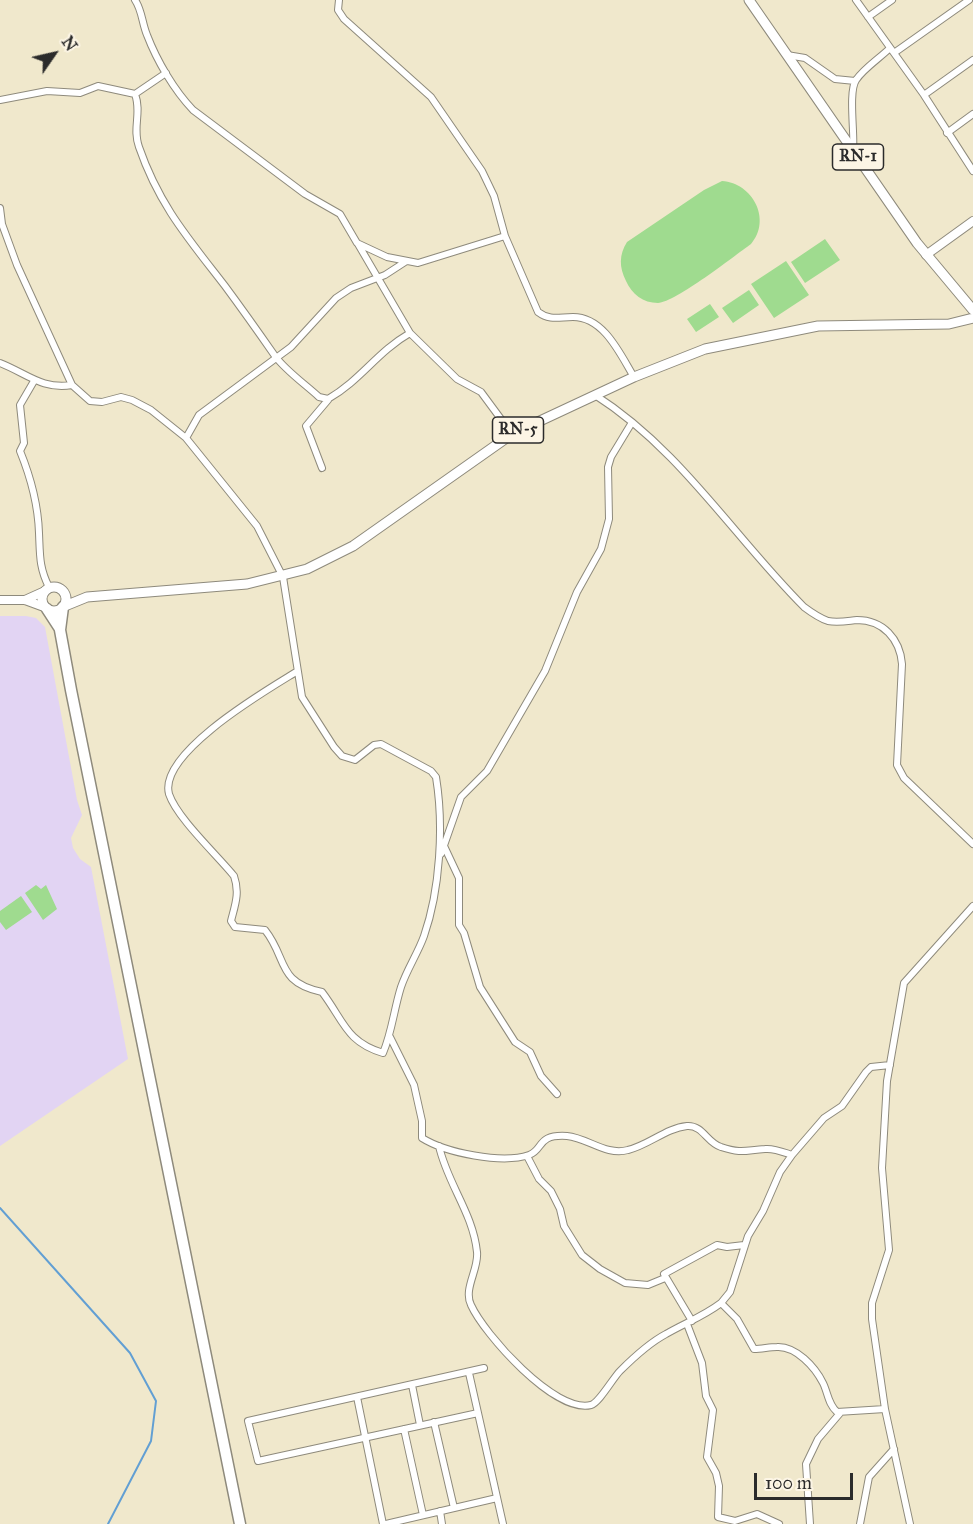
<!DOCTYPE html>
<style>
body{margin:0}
#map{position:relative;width:973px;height:1524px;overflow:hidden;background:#f0e8cc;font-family:"IM FELL Great Primer",serif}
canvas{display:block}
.north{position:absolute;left:24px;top:24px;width:60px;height:60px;-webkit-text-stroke:4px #fcf5e5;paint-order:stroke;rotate:56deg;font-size:16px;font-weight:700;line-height:24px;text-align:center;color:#2b2b2b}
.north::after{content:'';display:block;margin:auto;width:21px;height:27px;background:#2b2b2b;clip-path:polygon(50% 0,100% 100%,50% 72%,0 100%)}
.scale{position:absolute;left:754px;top:1473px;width:99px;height:27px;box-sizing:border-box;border:3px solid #2b2b2b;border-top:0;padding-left:8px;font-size:18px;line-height:21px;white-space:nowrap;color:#2b2b2b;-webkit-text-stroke:4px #fcf5e5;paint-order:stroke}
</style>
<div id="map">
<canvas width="973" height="1524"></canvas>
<div class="north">N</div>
<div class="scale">100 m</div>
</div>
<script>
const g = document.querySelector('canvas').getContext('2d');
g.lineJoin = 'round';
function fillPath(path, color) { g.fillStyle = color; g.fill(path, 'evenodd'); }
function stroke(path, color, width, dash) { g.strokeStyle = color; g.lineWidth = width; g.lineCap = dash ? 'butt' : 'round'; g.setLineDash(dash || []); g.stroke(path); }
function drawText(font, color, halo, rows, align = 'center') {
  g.font = font + ' "IM FELL Great Primer",serif'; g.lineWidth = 4.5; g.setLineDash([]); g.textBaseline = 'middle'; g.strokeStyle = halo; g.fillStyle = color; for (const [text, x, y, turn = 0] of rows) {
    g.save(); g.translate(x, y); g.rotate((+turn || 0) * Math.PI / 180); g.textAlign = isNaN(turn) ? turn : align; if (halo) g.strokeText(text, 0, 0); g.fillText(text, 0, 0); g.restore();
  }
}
const built = new Path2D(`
 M0,616H26L36,618L45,627L77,800L82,815L71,838L73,848L80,859L91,867L128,1059L0,1146Z`);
const green = new Path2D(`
 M722,181C753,183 772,220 751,244C734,256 676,302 658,303C643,303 632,294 626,281C619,267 619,255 627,242L704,190Z
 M825,239L840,260L805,283L791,262Z
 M786,261L809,295L774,318L751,284Z
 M749,290L759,305L733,323L722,308Z
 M710,304L719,317L696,332L687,319Z
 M36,885L41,889L46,885L57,909L43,920L25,893Z
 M21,896L32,912L6,930L0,922V911Z`);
const stream = new Path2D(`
 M0,1208L130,1353L156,1401L151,1441L108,1524`);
const street = new Path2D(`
 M135,0C142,10 142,23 147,35C157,61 174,90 193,110L305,194L340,214L357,243L387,257L418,263L505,236
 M339,0L338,10L344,19L431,97L482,171L494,196L505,236L538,312C550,321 559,317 573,317C604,317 620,354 634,377
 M856,0L924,95L973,171
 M868,17L892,0
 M894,53L969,0
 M787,55L805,58L835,79L855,81
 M135,94C142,113 132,128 139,147C159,205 188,238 225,286C242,309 259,333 275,356C286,371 305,384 319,397L328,399C361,380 377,352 410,333
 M924,95L973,60
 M0,100L47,91L80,93L98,86L135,94L166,73
 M947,133L973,114
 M853,151C855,135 848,92 856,80C864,68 880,58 890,48
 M0,208L2,224L17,265L72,385L90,401L102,402L121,397L132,400L151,410L186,438L257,526L283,577L302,697L334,747L342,756L355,760L374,745L381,744L431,771L436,777C444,826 440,890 424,936C418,953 407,969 401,987C394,1009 392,1032 383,1053C346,1042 344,1021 322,992C276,982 288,959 265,930L235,927L231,921C235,905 240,893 234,876C217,855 177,818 169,794C158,753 267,690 296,672
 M358,244L410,333L457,379L481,392L512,434
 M0,363C26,373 42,390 72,385
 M34,381L20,405L24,443L20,451C31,478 38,503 39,533C40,554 39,568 49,587
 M595,395C680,449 734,537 804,607C812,613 819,618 828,621C838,623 847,621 857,620C883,620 900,639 902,664L897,765L904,778L973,844
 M186,438L199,415L291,347L336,298L351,288L385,275L405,262
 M322,468L306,426L328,400
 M444,846L459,878V925L464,933L480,987L515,1042L530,1052L541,1076L557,1094
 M441,854L461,797L487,771L545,671L577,592L601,549L609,519L608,467L611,457L631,424
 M390,1037L414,1085L422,1121V1138C446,1153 502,1164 529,1155C544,1150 536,1134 567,1136C588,1138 606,1156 628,1150C649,1145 666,1128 687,1126C703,1125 707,1143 721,1147C742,1154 746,1150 765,1149C774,1148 783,1152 792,1155L824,1118L842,1106L866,1072L871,1067L890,1065
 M439,1146C447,1183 473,1213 477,1252C479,1269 463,1289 471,1305C484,1334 555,1414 591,1405C599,1403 613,1378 620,1371C634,1357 649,1343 666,1334C685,1323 704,1316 721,1303L730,1292L748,1236L763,1211L780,1172L792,1155
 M527,1156L539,1179L551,1191L560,1209L564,1226L582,1255L600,1269L625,1283L648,1285L665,1278
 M721,1303L737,1319L754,1349C762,1349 769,1347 777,1347C796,1346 815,1367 823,1383C828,1393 828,1404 837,1412L885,1409
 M692,1321L664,1274L717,1245L727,1247L744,1245
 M687,1324L702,1363L706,1396L713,1410L707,1457L716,1473L719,1486L718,1517L735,1521L757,1514L779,1524
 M469,1373L503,1524
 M412,1385L420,1425
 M357,1397L383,1524
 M478,1413L258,1461L248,1421L484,1368
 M434,1422L454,1508
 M404,1429L423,1515
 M440,1511L442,1524
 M386,1524L497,1498
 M810,1524L806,1464L818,1439L841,1412
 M860,1524L869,1477L894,1449
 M910,1524L885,1409L872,1319V1303L889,1250L882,1168L887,1081L904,983L973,906`);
const secondary = new Path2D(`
 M926,255L973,221
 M0,600H25L44,607
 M25,600L45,591`);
const primary = new Path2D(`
 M749,0L917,243L973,310
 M42 599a12 12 0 1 1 24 0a12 12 0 1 1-24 0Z
 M65,606L87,597L247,584L307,569L353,546L512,434L634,377L705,349L818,326L949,324L973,318`);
const highway = new Path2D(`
 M63,607L60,630L71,690L240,1524
 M47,609L60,629`);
const shields = [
 [858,157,51],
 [518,430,51]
];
const shieldNames = [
 ["RN-1",858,157],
 ["RN-5",518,430]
];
fillPath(built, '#e2d4f3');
fillPath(green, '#9fdb8f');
stroke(stream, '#629fd3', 2);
stroke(street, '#8e8a7c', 8);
stroke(secondary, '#8e8a7c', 10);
stroke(primary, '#8e8a7c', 11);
stroke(highway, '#8e8a7c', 13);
stroke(street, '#fff', 6);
stroke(secondary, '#fff', 8);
stroke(primary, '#fff', 9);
stroke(highway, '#fff', 10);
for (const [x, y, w] of shields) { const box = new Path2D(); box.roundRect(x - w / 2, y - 13, w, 26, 4.5); g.fillStyle = '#fcf5e5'; g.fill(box); stroke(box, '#2b2b2b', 1.5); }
drawText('bold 16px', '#2b2b2b', null, shieldNames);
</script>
